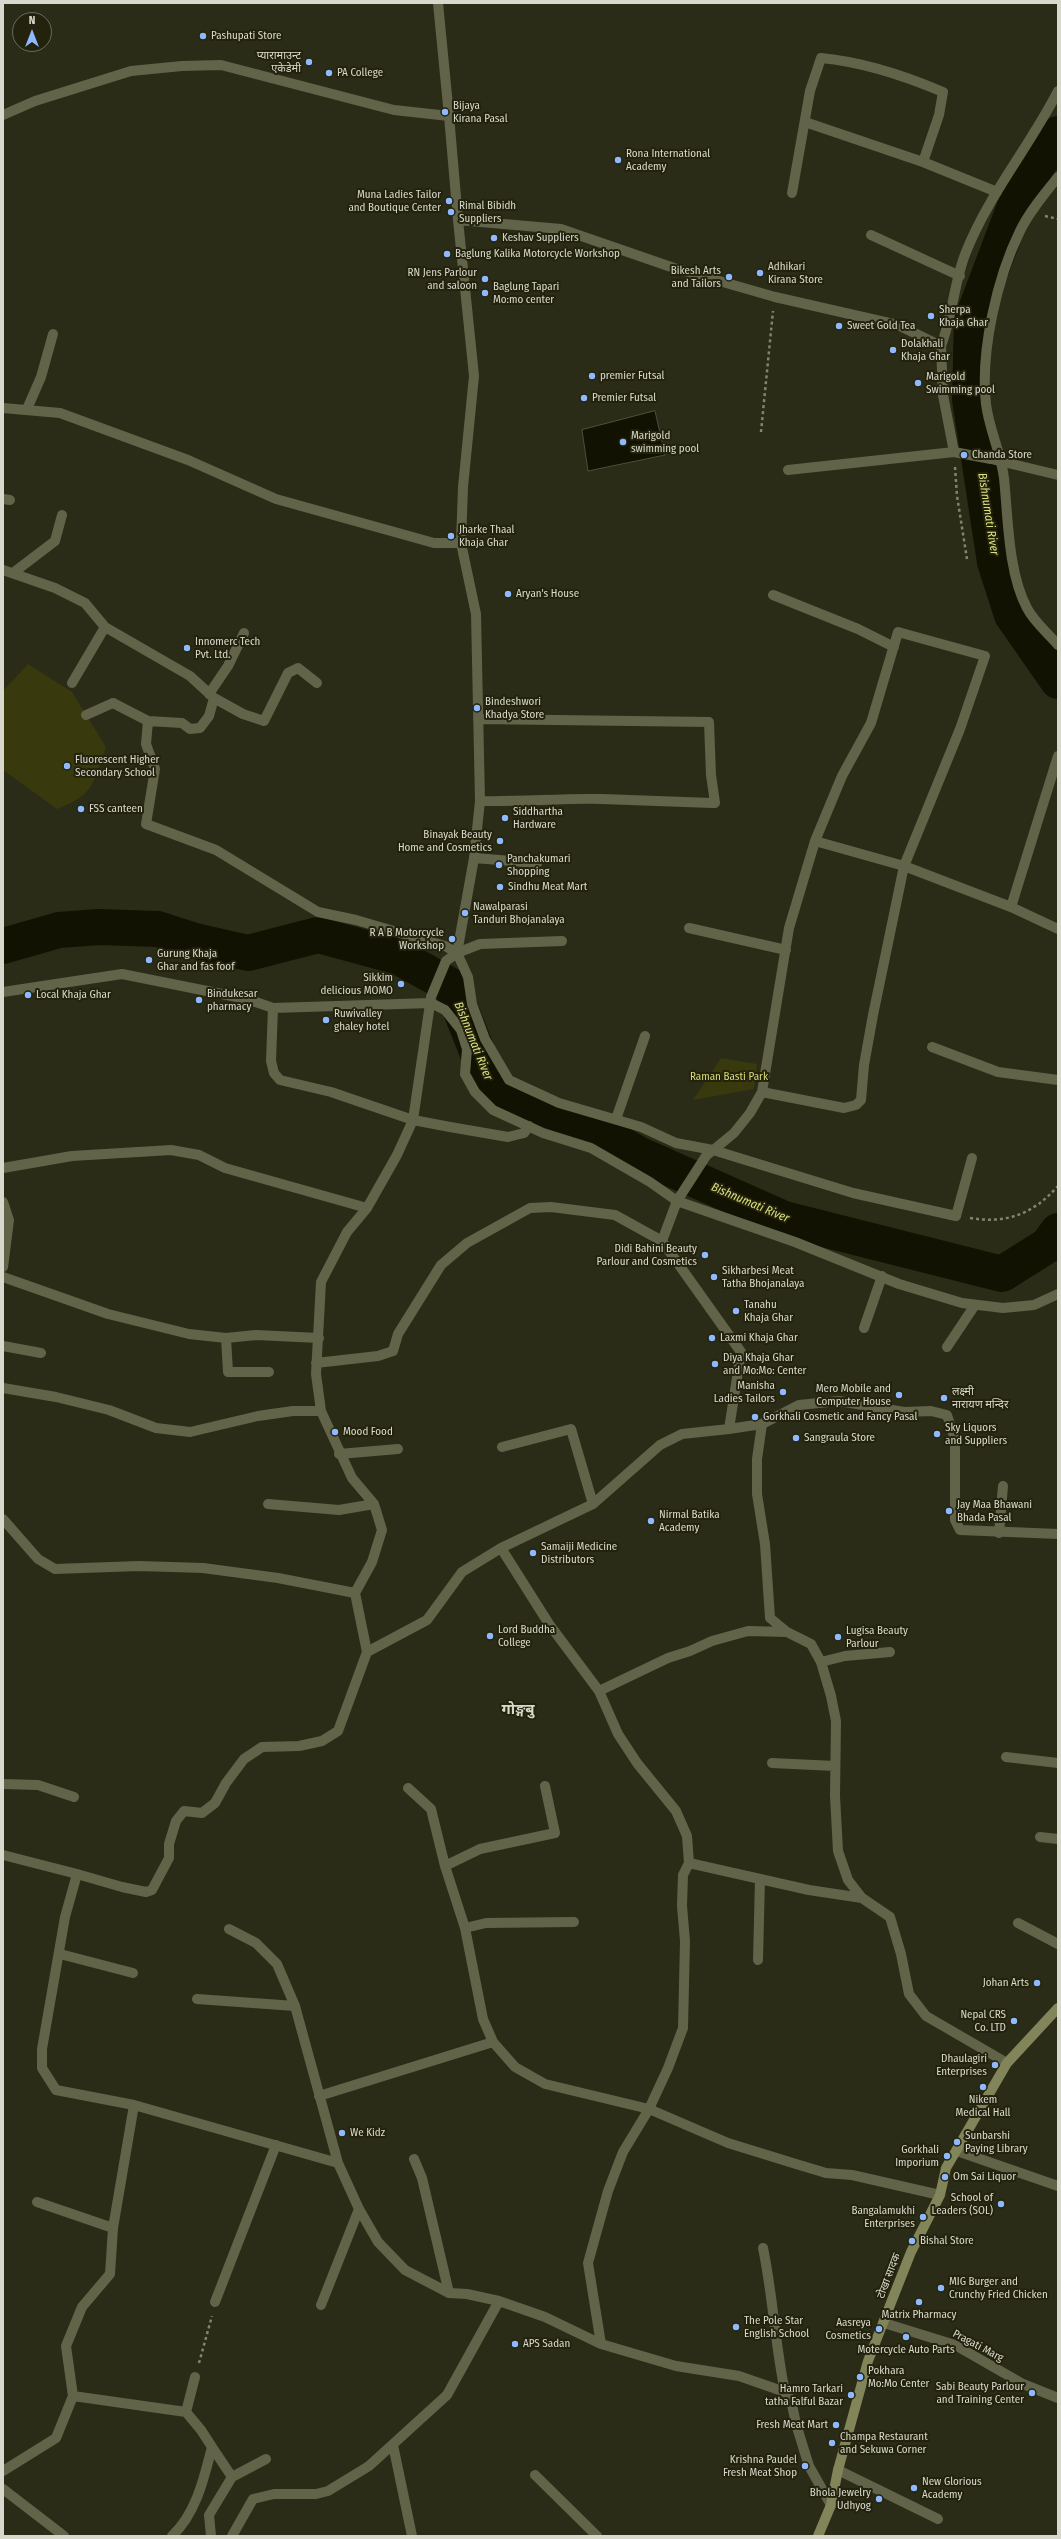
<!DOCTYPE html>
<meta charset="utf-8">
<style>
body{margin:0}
#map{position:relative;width:1061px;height:2539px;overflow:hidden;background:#2b2c17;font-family:"Fira Sans Condensed",sans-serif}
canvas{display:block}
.frame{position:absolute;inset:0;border:4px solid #d8d9cc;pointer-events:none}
.north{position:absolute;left:12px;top:12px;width:40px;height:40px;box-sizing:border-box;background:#22220d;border:1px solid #6b6b59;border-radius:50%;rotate:0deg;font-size:11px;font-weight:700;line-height:16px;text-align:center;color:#d8d9cc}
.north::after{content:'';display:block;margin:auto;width:14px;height:18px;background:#8fb8fd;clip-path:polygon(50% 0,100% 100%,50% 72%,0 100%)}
</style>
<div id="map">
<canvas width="1061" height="2539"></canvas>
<div class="frame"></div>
<div class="north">N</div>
</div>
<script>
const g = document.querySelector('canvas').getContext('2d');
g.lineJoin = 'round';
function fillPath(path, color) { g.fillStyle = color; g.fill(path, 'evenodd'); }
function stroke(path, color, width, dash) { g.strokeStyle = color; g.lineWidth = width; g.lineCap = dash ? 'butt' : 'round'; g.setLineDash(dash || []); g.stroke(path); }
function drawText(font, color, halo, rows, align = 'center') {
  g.font = font + ' "Fira Sans Condensed","Noto Sans Devanagari",sans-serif'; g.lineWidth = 4; g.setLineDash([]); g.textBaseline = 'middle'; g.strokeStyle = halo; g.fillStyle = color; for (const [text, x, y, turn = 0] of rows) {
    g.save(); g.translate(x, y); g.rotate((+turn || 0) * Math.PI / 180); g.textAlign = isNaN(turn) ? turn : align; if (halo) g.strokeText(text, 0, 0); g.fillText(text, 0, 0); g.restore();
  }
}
const green = new Path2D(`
 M28,664L72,692L106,747C92,783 96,794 57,809L3,770V691Z
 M721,1058L757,1064L754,1089L693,1100Z`);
const water = new Path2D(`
 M655,411L665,455L588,471L582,430Z`);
const river = new Path2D(`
 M1058,134L1020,193L972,320L970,399L995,562L1012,615L1058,681
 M3,946L59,930L99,927L158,929L195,941L248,953L318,935L399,957L451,986L493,1091L540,1115L600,1132L640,1155L784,1219L1002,1274L1048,1245L1058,1231`);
const path = new Path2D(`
 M1045,216L1058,219
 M761,432L773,311
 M955,467L957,496L967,559
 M970,1218C1007,1224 1033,1214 1058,1186
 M199,2363L212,2316`);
const service = new Path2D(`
 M871,235L960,276
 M27,409L41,377L53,334
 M86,715L113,703
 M956,1216L972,1158
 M999,1533L1003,1486
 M763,2248C773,2296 775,2344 785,2392`);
const minor = new Path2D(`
 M438,3L449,116
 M3,115L35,101L131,71L182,66L221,65L394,110L449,116L458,220L561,229L674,268L775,297L898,325L941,346L943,395L954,452
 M805,122L923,162
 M1058,177C1045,193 1029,212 1020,231C997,278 980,352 986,404C989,429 1001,453 1004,478C1008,516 1008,573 1027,608C1034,622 1048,633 1058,645
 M792,193L810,91L821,58C864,62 903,75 943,92L939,115L923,162L997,192
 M458,220L474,376L463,487L461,543L476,614L480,801L474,858L457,953L446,961L431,997L413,1120L397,1155L367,1208L347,1232L321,1282L316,1374L321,1411L352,1478L374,1504L382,1530L372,1562L355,1593L367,1652L427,1620L462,1572L501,1548L593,1504L660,1445L682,1434L729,1429
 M941,346C953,315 954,281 966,252C989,194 1030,146 1058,91
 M3,408L60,413L188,460L276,499L434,543H461
 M788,470L954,452L991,459
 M3,499L10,500
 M3,570L55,588L85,603L105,627L190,676L214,698L243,714L264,721L288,673L298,668L317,683
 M13,573L55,541L62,515
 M773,595L858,629L894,647
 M72,683L105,627
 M209,694L228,666L244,633
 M113,703L148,721L146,744L155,769L146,824L216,850L318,912L356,920L445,946L457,953L468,977L472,1004L485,1039L509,1080L559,1103L641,1127L676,1143L713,1150L853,1193L956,1216
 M478,719L709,722L711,775L715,803C677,802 639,800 602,799C561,798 521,802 480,801
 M148,721L182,723L190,729L200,728L209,716L214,698
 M815,841L904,866L1011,907L1058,929
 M474,858L537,863
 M1011,907L1058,756
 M689,928L786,950
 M457,953L480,944L562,941
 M3,992L122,974L247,999L273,1008L431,1003L445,1010L461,1030L467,1049L465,1074L475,1092L493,1110L543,1133L591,1148L650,1182L677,1201L795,1242L899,1284L962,1303L1003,1308L1034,1305L1058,1294
 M273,1008L271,1061L274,1073L280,1080L331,1092L413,1120L450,1127L508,1137L524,1133L529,1126
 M932,1047L998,1072L1058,1080
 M762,1092L844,1108L856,1105L861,1100L864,1065L873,1015L904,866L960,729L985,656L898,632L871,723L842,776L815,841L789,928L762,1092L750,1113L734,1133L706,1156L677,1201L662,1241L741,1352L729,1429L762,1424L757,1459V1494L765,1544L770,1618L787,1632L811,1644L821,1662L831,1696L836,1721L835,1796L838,1851L848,1880L862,1898L890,1917L901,1954L909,1994L926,2016L1007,2063
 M616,1119L645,1036
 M3,1168L72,1156L171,1150L199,1155L225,1168L367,1208
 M3,1202L9,1220L3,1267
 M3,1277L108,1314L189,1334L226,1338L256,1335L319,1338
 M864,1328L882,1276
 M226,1338L228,1372H269
 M3,1346L41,1353
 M947,1347L975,1305
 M316,1363L378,1356L393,1351L398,1334L441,1265L467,1243L530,1208L551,1207L615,1215L662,1241
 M3,1388L56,1397L109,1410L156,1428L190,1432L258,1416L293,1411H321
 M762,1424L799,1405L839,1401L904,1412L931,1411L947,1415L955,1439V1520L960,1530L1058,1534
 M502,1447L571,1429L593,1504
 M339,1454L398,1449
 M268,1504L339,1510L374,1504
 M3,1519L38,1559L55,1569L139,1566L203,1568L278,1578L355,1593
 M501,1548L549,1624L599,1691L618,1734L637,1763L676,1811L687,1836L689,1863
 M821,1662L845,1656L890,1652
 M599,1691L668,1658L690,1651L712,1641L748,1631L787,1632
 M1006,1757L1058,1763
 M772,1763L835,1766
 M3,1784L38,1785L74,1797
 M408,1788L431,1809L445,1866L465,1928L483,2019L493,2042L515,2067L545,2084L649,2109L728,2143L796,2164L826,2173L852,2175L940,2195
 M1040,1837L1058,1839
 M3,1855L77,1874
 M445,1866L480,1849L555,1833L545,1786
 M1018,1923L1058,1944
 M465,1928L486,1923L574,1922
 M229,1929L256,1943L277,1964L295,2006L338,2163L359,2209L378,2242L405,2270L449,2293L467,2294L499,2301L545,2317L601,2344L676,2366L739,2376L785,2392L791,2400L796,2424L809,2466L831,2505
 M60,1954L133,1973
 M758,1960L760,1879
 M197,1999L295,2006
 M319,2096L493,2042
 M957,2151L1058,2186
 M414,2159L422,2178L449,2293
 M338,2163L134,2105L56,2090L42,2068V2049L65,1917L77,1874L122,1887L146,1892L152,1890L169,1858V1844L176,1821L184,1811L202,1813L215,1803L226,1783L244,1759L262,1747L299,1746L322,1741L338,1731L367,1652
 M37,2202L113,2228
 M215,2302L276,2145
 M321,2305L359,2209
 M884,2323L955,2345L1023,2384L1058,2398
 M601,2344L588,2263L608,2191L623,2152L649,2109L668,2068L683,2028L685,1941L682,1906L683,1875L689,1863L809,1890L862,1898
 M73,2396L186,2412L201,2430L212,2447C204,2478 196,2514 172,2536
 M186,2412L195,2377
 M393,2445L412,2536
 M838,2470L938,2519
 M3,2471L56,2438L73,2396L66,2346L82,2307L110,2274L113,2228L134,2105
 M535,2475L597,2536
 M232,2477L266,2459
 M3,2489L64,2536
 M211,2536L209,2515L232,2477L212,2447
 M232,2536L253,2499L274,2494H316L328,2491L369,2466L447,2395L499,2301`);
const tertiary = new Path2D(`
 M991,459L1058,475`);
const secondary = new Path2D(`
 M818,2536L831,2505L838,2470L868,2361L911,2252L940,2195L946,2168L1007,2063L1058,2008`);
const markers = [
 [203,36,4,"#8fb8fd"],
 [309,62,4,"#8fb8fd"],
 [329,73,4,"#8fb8fd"],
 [445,112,4,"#8fb8fd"],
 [618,160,4,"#8fb8fd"],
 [449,201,4,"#8fb8fd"],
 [451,212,4,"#8fb8fd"],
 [494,238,4,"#8fb8fd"],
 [447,254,4,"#8fb8fd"],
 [760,273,4,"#8fb8fd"],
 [729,277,4,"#8fb8fd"],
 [485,279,4,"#8fb8fd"],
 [485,293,4,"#8fb8fd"],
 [931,316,4,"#8fb8fd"],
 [839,326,4,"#8fb8fd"],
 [893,350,4,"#8fb8fd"],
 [592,376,4,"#8fb8fd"],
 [918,383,4,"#8fb8fd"],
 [584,398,4,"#8fb8fd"],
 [623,442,4,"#8fb8fd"],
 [964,455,4,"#8fb8fd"],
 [451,536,4,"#8fb8fd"],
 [508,594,4,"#8fb8fd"],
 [187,648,4,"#8fb8fd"],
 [477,708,4,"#8fb8fd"],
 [67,766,4,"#8fb8fd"],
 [81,809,4,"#8fb8fd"],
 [505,818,4,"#8fb8fd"],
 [500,841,4,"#8fb8fd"],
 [499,865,4,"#8fb8fd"],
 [500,887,4,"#8fb8fd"],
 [465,913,4,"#8fb8fd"],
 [452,939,4,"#8fb8fd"],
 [149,960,4,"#8fb8fd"],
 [401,984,4,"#8fb8fd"],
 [28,995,4,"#8fb8fd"],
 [199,1000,4,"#8fb8fd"],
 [326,1020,4,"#8fb8fd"],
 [705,1255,4,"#8fb8fd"],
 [714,1277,4,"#8fb8fd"],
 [736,1311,4,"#8fb8fd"],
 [712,1338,4,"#8fb8fd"],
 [715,1364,4,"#8fb8fd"],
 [783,1392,4,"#8fb8fd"],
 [899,1395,4,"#8fb8fd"],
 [944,1398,4,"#8fb8fd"],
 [755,1417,4,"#8fb8fd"],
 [335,1432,4,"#8fb8fd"],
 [937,1434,4,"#8fb8fd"],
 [796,1438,4,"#8fb8fd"],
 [949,1511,4,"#8fb8fd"],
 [651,1521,4,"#8fb8fd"],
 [533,1553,4,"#8fb8fd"],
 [490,1636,4,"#8fb8fd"],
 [838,1637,4,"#8fb8fd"],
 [1037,1983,4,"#8fb8fd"],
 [1014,2021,4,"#8fb8fd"],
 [995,2065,4,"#8fb8fd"],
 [983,2087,4,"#8fb8fd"],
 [342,2133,4,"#8fb8fd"],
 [957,2142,4,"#8fb8fd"],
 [947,2156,4,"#8fb8fd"],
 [945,2177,4,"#8fb8fd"],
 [1001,2204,4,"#8fb8fd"],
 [923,2217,4,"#8fb8fd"],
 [912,2241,4,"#8fb8fd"],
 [941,2288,4,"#8fb8fd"],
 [919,2302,4,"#8fb8fd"],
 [736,2327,4,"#8fb8fd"],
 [879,2329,4,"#8fb8fd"],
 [906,2337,4,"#8fb8fd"],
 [515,2344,4,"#8fb8fd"],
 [860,2377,4,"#8fb8fd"],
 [1032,2393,4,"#8fb8fd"],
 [851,2395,4,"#8fb8fd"],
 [836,2425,4,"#8fb8fd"],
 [832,2443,4,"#8fb8fd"],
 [805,2466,4,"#8fb8fd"],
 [914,2488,4,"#8fb8fd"],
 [879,2499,4,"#8fb8fd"]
];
const poiNames = [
 ["Pashupati Store",211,36],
 ["प्यारामाउन्ट",301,56,"right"],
 ["एकेडेमी",301,69,"right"],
 ["PA College",337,73],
 ["Bijaya",453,106],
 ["Kirana Pasal",453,119],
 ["Rona International",626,154],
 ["Academy",626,167],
 ["Muna Ladies Tailor",441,195,"right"],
 ["and Boutique Center",441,208,"right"],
 ["Rimal Bibidh",459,206],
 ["Suppliers",459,219],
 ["Keshav Suppliers",502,238],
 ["Baglung Kalika Motorcycle Workshop",455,254],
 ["Adhikari",768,267],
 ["Kirana Store",768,280],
 ["Bikesh Arts",721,271,"right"],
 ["and Tailors",721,284,"right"],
 ["RN Jens Parlour",477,273,"right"],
 ["and saloon",477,286,"right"],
 ["Baglung Tapari",493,287],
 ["Mo:mo center",493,300],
 ["Sherpa",939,310],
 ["Khaja Ghar",939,323],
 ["Sweet Gold Tea",847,326],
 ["Dolakhali",901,344],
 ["Khaja Ghar",901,357],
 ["premier Futsal",600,376],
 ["Marigold",926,377],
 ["Swimming pool",926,390],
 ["Premier Futsal",592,398],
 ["Marigold",631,436],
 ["swimming pool",631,449],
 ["Chanda Store",972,455],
 ["Jharke Thaal",459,530],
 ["Khaja Ghar",459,543],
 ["Aryan's House",516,594],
 ["Innomerc Tech",195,642],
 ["Pvt. Ltd.",195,655],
 ["Bindeshwori",485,702],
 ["Khadya Store",485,715],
 ["Fluorescent Higher",75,760],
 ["Secondary School",75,773],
 ["FSS canteen",89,809],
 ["Siddhartha",513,812],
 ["Hardware",513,825],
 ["Binayak Beauty",492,835,"right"],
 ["Home and Cosmetics",492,848,"right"],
 ["Panchakumari",507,859],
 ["Shopping",507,872],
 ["Sindhu Meat Mart",508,887],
 ["Nawalparasi",473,907],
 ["Tanduri Bhojanalaya",473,920],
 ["R A B Motorcycle",444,933,"right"],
 ["Workshop",444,946,"right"],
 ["Gurung Khaja",157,954],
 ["Ghar and fas foof",157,967],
 ["Sikkim",393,978,"right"],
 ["delicious MOMO",393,991,"right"],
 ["Bindukesar",207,994],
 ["pharmacy",207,1007],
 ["Local Khaja Ghar",36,995],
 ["Ruwivalley",334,1014],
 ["ghaley hotel",334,1027],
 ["Didi Bahini Beauty",697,1249,"right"],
 ["Parlour and Cosmetics",697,1262,"right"],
 ["Sikharbesi Meat",722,1271],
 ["Tatha Bhojanalaya",722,1284],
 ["Tanahu",744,1305],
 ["Khaja Ghar",744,1318],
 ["Laxmi Khaja Ghar",720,1338],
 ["Diya Khaja Ghar",723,1358],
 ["and Mo:Mo: Center",723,1371],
 ["Manisha",775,1386,"right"],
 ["Ladies Tailors",775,1399,"right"],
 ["Mero Mobile and",891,1389,"right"],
 ["Computer House",891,1402,"right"],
 ["लक्ष्मी",952,1392],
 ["नारायण मन्दिर",952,1405],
 ["Gorkhali Cosmetic and Fancy Pasal",763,1417],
 ["Sky Liquors",945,1428],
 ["and Suppliers",945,1441],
 ["Mood Food",343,1432],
 ["Sangraula Store",804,1438],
 ["Jay Maa Bhawani",957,1505],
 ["Bhada Pasal",957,1518],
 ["Nirmal Batika",659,1515],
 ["Academy",659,1528],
 ["Samaiji Medicine",541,1547],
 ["Distributors",541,1560],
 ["Lord Buddha",498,1630],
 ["College",498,1643],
 ["Lugisa Beauty",846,1631],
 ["Parlour",846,1644],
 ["Johan Arts",1029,1983,"right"],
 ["Nepal CRS",1006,2015,"right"],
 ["Co. LTD",1006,2028,"right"],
 ["Dhaulagiri",987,2059,"right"],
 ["Enterprises",987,2072,"right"],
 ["Nikem",983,2100,"center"],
 ["Medical Hall",983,2113,"center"],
 ["We Kidz",350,2133],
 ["Sunbarshi",965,2136],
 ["Paying Library",965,2149],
 ["Gorkhali",939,2150,"right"],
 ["Imporium",939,2163,"right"],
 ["Om Sai Liquor",953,2177],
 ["School of",993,2198,"right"],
 ["Leaders (SOL)",993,2211,"right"],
 ["Bangalamukhi",915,2211,"right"],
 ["Enterprises",915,2224,"right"],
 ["Bishal Store",920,2241],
 ["MIG Burger and",949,2282],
 ["Crunchy Fried Chicken",949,2295],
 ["Matrix Pharmacy",919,2315,"center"],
 ["The Pole Star",744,2321],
 ["English School",744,2334],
 ["Aasreya",871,2323,"right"],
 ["Cosmetics",871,2336,"right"],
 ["APS Sadan",523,2344],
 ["Motercycle Auto Parts",906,2350,"center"],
 ["Pokhara",868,2371],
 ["Mo:Mo Center",868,2384],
 ["Sabi Beauty Parlour",1024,2387,"right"],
 ["and Training Center",1024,2400,"right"],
 ["Hamro Tarkari",843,2389,"right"],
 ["tatha Falful Bazar",843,2402,"right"],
 ["Fresh Meat Mart",828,2425,"right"],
 ["Champa Restaurant",840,2437],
 ["and Sekuwa Corner",840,2450],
 ["Krishna Paudel",797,2460,"right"],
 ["Fresh Meat Shop",797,2473,"right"],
 ["New Glorious",922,2482],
 ["Academy",922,2495],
 ["Bhola Jewelry",871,2493,"right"],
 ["Udhyog",871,2506,"right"]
];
const parkNames = [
 ["Raman Basti Park",729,1077]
];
const streetNames = [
 ["टोखा सादक",889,2276,-69],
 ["Pragati Marg",978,2346,28]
];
const waterNames = [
 ["Bishnumati River",988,514,81],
 ["Bishnumati River",473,1041,68],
 ["Bishnumati River",750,1203,23]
];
const districtNames = [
 ["गोङ्गबु",518,1710]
];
fillPath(green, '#38390d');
fillPath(water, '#111201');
stroke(water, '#4d4e3e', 1);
stroke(river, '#111201', 36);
stroke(path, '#828372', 2.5, [3, 3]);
stroke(service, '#626449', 10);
stroke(minor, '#626449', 10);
stroke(tertiary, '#626449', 10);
stroke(secondary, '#828459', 10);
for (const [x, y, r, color] of markers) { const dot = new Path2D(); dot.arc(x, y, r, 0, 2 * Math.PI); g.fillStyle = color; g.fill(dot); stroke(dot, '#22220d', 1.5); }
drawText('11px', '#d8d9cc', '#22220d', poiNames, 'left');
drawText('11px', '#d6d979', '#22220d', parkNames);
drawText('11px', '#d8d9cc', '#22220d', streetNames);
drawText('italic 12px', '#dce080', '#22220d', waterNames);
drawText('bold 15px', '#d8d9cc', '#22220d', districtNames);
</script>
